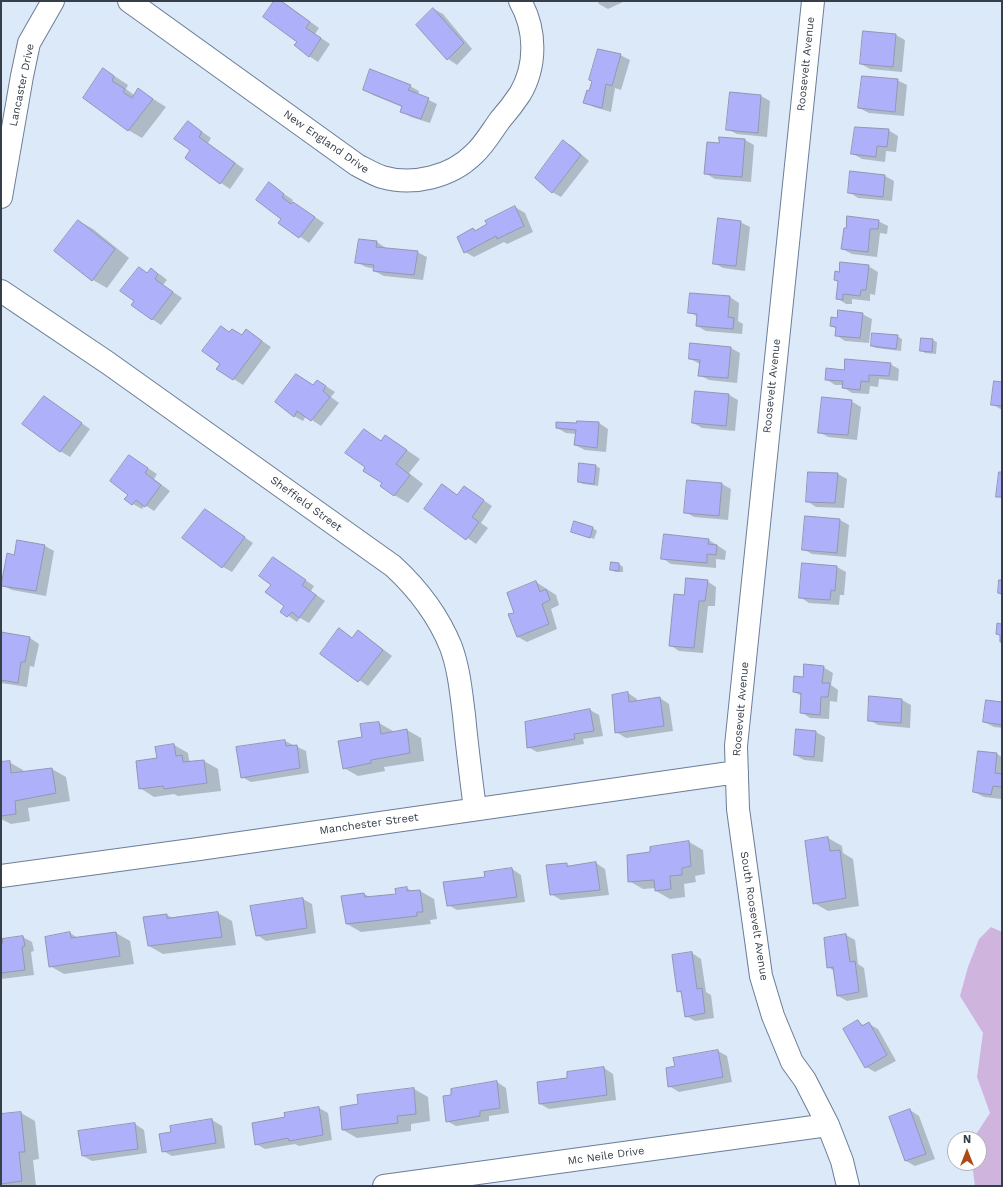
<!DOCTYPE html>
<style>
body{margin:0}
#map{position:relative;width:1003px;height:1187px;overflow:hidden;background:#dbe9f9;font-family:"Work Sans",sans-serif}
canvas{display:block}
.frame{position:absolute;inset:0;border:2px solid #353e49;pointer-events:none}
.north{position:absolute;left:947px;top:1131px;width:40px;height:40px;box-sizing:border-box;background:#fff;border:1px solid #aeb2b6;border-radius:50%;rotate:0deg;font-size:11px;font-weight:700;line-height:16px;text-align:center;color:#353e49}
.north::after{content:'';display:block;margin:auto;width:14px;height:18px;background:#ad4912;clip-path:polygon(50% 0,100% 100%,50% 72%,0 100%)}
</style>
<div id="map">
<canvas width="1003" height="1187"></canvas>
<div class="frame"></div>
<div class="north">N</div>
</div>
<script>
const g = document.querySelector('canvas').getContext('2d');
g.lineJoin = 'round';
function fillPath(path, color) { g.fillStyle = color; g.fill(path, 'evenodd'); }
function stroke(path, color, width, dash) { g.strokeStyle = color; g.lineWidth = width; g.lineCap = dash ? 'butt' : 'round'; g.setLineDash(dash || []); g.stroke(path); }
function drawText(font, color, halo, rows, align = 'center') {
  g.font = font + ' "Work Sans",sans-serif'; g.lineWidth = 4; g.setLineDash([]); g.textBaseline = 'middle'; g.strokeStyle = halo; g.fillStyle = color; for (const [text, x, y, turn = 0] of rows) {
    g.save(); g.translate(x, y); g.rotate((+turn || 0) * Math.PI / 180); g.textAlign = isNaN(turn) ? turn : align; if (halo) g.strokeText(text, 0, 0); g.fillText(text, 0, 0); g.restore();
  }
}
const green = new Path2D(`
 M991,927L1002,932V1186H975L972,1163H979V1139H973L990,1113L977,1077L983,1033L960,996L968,967L979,939Z`);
const shadow = new Path2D(`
 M275,1H280L286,4L319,28L315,34L330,44L318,62L309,56Z
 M597,1H625L608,9L599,4Z
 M434,9L443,14L472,49L457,65L448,59L417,25Z
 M896,35L905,40L902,72L870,69L861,64Z
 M620,55L630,60L621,90L615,88L611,112L594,107L585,102L590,93Z
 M104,69L128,85L126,89L134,95L139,90L166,107L142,138L128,130Z
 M897,80L907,85L904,116L869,113L859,108Z
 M410,86L419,91L418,95L437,104L430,123L411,117L401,111L402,107L373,95L364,90Z
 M731,93L761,96L770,101L767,137L737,134L727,129Z
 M188,122L211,138L208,143L244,169L230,189L221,183L186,157L192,150Z
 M888,130L898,136L896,152L886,151L885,162L862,159L853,154Z
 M745,140L754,145L751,182L715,179L705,173L720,144Z
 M563,141L572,146L589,161L561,197L552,192Z
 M885,176L894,181L892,201L858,198L849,192Z
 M269,184L293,200L292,202L324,223L309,243L280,222L283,219Z
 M515,207L525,213L533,232L507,244L504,242L474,257L465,252L473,229L477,231Z
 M79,221L93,229L129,258L107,288L93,280Z
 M878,221L888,226L887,234L880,233L877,257L852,254L842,249Z
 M740,222L750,227L745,271L723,268L714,263Z
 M360,240L377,242L386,248V249L417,252L427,257L423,280L384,276L374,271L375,269L366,267L356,262Z
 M868,266L878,272L875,295L870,294V301L852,299V304H846L837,298L839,282L835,280Z
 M139,268L148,273L151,270L161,275L167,280L163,285L182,298L161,325L152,319L136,301Z
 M691,294L730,297L739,303L738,321L743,324L742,334L706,331L697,326L698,317L689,312Z
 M862,314L872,319L869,343L845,341L836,335L837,329L831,326L838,319Z
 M221,327L230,333L243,336L246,330L271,347L243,385L218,369L221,364Z
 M897,336L902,339L901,351L876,348L872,346Z
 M932,340L937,342L936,354L925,353L921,350Z
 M691,344L731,348L740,353L737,383L709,380L699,375L700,364L690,359Z
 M890,364L899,369L898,381L879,379L878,387L870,386L869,394L852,393L843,387V385H835L826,379L845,371Z
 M297,375L314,386L318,381L335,392L331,397L339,403L321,426L306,416L303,421L294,416Z
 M1002,383V410L992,404Z
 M729,395L738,400L735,431L702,428L693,423Z
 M851,401L861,407L857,440L828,437L819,432Z
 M53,403L90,429L70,457L60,451Z
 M578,422L599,423L608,429L606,452L585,450L575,445L576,434L566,433L557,428L577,425Z
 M364,431L382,441L386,436L420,459L409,473L423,484L408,503L394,495L383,483Z
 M129,456L157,474L154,479L170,491L154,511L145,505L142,509L133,504L130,495Z
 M595,466L600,468L598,486L583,484L579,482Z
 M838,474L847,479L844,508L816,507L807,501Z
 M722,484L731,489L728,520L694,517L685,512Z
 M464,487L492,506L481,523L488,528L476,544L425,508L451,491L458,496Z
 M205,510L253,543L232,572L223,567Z
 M840,520L849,525L846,557L812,554L803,549Z
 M593,528L597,531L594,539L572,532Z
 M709,540L726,551L725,560L716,559V568L671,564L662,558Z
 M45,546L54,551L46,596L12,590L2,585L15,556Z
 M612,563L619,564L623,567V572H615L611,569Z
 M282,564L314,586L311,591L325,601L309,623L300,618L297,622L281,611L285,606L272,585Z
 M837,567L846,572L844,595H840L839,605L809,603L800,597Z
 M707,581L716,587L715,606H708L703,653L679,651L670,645L685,596Z
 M536,582L556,595L559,605L551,609L557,629L527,642L518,637L509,615L515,613Z
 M339,629L353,638L358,632L367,637L392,656L368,686L321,654Z
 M1,633L30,638L39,644L34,667L30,666L27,687L1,683Z
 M823,667L833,673L831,685L838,690L837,702L830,701L829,719L810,718L801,712L802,696L794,692L804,678Z
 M628,693L637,699V702L660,698L669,704L673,731L626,738L616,732Z
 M870,697L902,700L911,705L910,728L878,725L869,720Z
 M1002,703V728L994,727L984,722Z
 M590,710L599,715L603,736L583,739L584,744L537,752L528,747Z
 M379,723L393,731V733L407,730L421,738L424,761L384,767L385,771L358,776L344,768L363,738L361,725Z
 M816,732L825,737L823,762L804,760L795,755Z
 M285,741L306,751L309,773L251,782L242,777Z
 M174,745L188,753L189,760L192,762L204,761L218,769L221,791L178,796L174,794L154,797L140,788L158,759Z
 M997,754L1002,757V791L1001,799L984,797L974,792Z
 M9,762L23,770L24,773L52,769L66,777L70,801L28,808L30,821L11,824L1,819V763Z
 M828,838L842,846L843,853L853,859L859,906L828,911L814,903Z
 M689,842L703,850L705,874L695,876L696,882L684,884L685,897L670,899L656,891V888L643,889L629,881Z
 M596,863L605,869L609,895L561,900L551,894L566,864L571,867Z
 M512,869L521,875L525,902L457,910L448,905L486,878Z
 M407,888L413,892L420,891L434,899L437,919L430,920L431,924L361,932L347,924L364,894L370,897L397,895Z
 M303,899L312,904L316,933L266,941L257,935Z
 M218,913L232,921L236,945L163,954L149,946L167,915L173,918Z
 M70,933L78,938L116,933L130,941L134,964L64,974L50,966Z
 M846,935L855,940L858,964L864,968L868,997L847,1001L838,996L834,971L828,967Z
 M23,937L32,942L34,951L31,952L34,975L1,979V944Z
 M692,953L701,959L706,992L711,995L714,1018L695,1021L686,1016L683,994L678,991Z
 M858,1022L865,1026L869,1024L878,1029L896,1061L875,1072L866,1067Z
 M718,1051L727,1056L732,1082L679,1092L669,1086L676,1067L674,1059Z
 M604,1068L613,1074L616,1100L549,1109L540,1104L569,1079Z
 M497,1082L506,1088L509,1113L489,1116V1121L456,1126L447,1121Z
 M414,1089L428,1097L430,1121L411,1124V1131L357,1138L343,1130L359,1105Z
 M319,1108L328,1113L332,1140L299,1146L295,1144L265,1149L256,1144L286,1118L285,1113Z
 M910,1110L919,1116L935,1159L915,1166L906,1161Z
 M21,1113L35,1121L39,1159L33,1160L36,1186H5L1,1184V1115Z
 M212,1120L222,1126L225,1148L172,1156L163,1151L172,1133L171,1127Z
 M135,1124L144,1130L147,1153L92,1161L83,1156Z`);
const building = new Path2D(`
 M274,1H281L310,22L306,28L321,38L309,57L294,45L297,42L263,17Z
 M433,8L464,43L447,60L416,25Z
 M863,31L896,34L893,67L860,64Z
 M598,49L621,54L612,86L606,84L602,108L583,103L587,90L589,91L592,81L589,80Z
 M103,68L114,76L112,81L125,89L123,92L132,98L138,88L153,99L128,131L83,98Z
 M370,69L411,85L408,90L429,98L421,119L400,112L402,106L363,90Z
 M862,76L898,79L895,112L858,108Z
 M730,92L761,95L758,133L726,130Z
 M188,121L202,132L199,137L235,163L220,184L185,158L190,150L174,139Z
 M855,127L889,129L887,147L877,146L876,157L851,154Z
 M719,137L745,139L742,177L704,174L707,142L719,143Z
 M563,140L581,155L552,193L535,178Z
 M850,171L885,175L883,197L848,193Z
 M269,182L284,194L282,197L291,204L293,202L315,217L299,238L278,223L281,219L256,200Z
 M515,206L524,226L497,239L496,236L464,253L457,237L473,228L475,231L487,224L485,221Z
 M847,216L879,220L878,229H870L868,252L841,249L844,228H846Z
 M718,218L741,221L736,266L713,264Z
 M78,220L115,249L92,281L54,251Z
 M359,239L377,241L376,247L418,251L414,275L373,271L374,265L355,263Z
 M840,262L869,265L866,290H861L860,296L843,294V300L836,299L838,281L834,280L835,271L839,272Z
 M139,267L147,273L151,268L158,274L155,279L173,292L152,320L131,305L134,301L120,291Z
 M690,293L730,296L728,317L734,318L733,329L696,326L697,314L688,313Z
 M838,310L863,313L860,338L835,336L836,327L830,326L831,317L837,318Z
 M221,326L229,332L232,329L242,335L246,329L262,341L233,380L216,369L220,364L202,351Z
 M872,333L898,335L896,349L871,346Z
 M921,338L933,339L932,352L920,351Z
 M690,343L731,347L728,378L698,376L700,360L689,359Z
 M845,359L891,363L889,376L869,375V382L861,381L860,390L842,388L843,381L825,380L826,368L844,370Z
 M296,374L313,385L317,380L326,386L323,391L330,397L311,421L297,411L294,417L275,402Z
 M994,381L1002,382V406L991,405Z
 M695,391L729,394L726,426L692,423Z
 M44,396L82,423L60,452L22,424Z
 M822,397L852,400L848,435L818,433Z
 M577,421L599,422L597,448L574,445L576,430L556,428V422L576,423Z
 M364,429L381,441L385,435L407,450L396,464L410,475L394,496L380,486L382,483L363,471L365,467L345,453Z
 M129,455L148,468L145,473L161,485L145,507L136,500L132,505L124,499L128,495L110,481Z
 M579,463L596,465L594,484L578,482Z
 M808,472L838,473L835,503L806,502Z
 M999,472H1002V497H996Z
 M687,480L722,483L719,516L684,513Z
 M442,484L457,495L464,486L484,500L472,517L479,522L466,540L424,509Z
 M205,509L245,537L222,568L182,538Z
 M805,516L840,519L837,553L802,550Z
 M574,521L593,527L590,538L571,532Z
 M664,534L709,539L708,544L717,545L716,555L707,554V563L661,559Z
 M17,540L45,545L36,591L1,586L7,553L14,555Z
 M273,557L306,580L302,585L316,595L299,618L292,612L287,617L280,612L284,606L265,592L271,585L259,576Z
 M611,562L619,563V571L610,570Z
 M802,563L837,566L835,591L831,590L830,600L799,598Z
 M686,578L708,580L705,601H699L694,648L669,646L674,594L684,595Z
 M999,580H1002V594L998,593Z
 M536,581L540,592L546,589L550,600L542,604L549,624L517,637L508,614L514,613L507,593Z
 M1002,615V642H1000V635L996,634L997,623L1001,624Z
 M339,628L352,638L358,630L383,650L358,682L320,654Z
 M1,632L30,637L25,662H21L18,683L1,680Z
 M804,664L824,666L822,683H830L828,697H821L820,715L800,713L801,693L793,692L794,676L803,677Z
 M628,692L629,702L660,697L664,726L615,733L612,695Z
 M869,696L902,699L901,723L868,721Z
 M986,700L1002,702V725L983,722Z
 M590,709L594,731L574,734L575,739L527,748L525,722Z
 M379,722L381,734L407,729L410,753L371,760V763L343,769L338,741L362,737L360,724Z
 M796,729L816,731L814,757L794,755Z
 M285,740L286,746L297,745L300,768L241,778L236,747Z
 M174,744L176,756L182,755L183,762L204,760L207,783L164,789L163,786L139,789L136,761L157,758L155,747Z
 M978,751L997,753L995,773L1002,774V787L993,786L991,795L973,792Z
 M10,761L11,773L52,768L56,793L15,801L16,814L1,816V762Z
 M828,837L830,851L840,850L846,898L813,904L805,841Z
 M689,841L691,866L682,868V875L670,876L671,889L655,891L654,880L628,882L627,855L650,852V847Z
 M596,862L600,890L550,895L546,865L567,863V866Z
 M512,868L517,897L447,906L443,882L485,877L484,872Z
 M407,887V891L420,890L423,912H417V916L346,924L341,896L364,893L365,897L396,894L395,889Z
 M303,898L307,928L256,936L250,906Z
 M218,912L222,937L148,946L143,917L167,914V918Z
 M70,932L71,938L116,932L120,956L49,967L45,937Z
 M846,934L850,962L855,961L859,992L837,996L833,967L827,968L824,938Z
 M23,936L25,946L22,947L25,970L1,973V943H3L2,939Z
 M692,952L697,989L702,988L705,1013L685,1017L681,991L677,992L672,955Z
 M858,1020L862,1026L869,1022L887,1055L865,1068L843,1029Z
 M718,1050L723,1077L668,1087L666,1068L675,1066L673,1058Z
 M604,1067L607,1095L539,1104L537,1082L567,1078V1072Z
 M497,1081L500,1108L480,1111V1116L446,1122L443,1096L451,1095V1089Z
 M414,1088L416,1114L397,1116L398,1123L342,1130L340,1107L358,1104L357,1095Z
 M319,1107L323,1135L289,1141L288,1138L255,1145L252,1123L285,1117L284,1113Z
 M910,1109L926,1154L905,1161L889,1117Z
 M21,1112L25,1152H19L22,1181L1,1184V1114Z
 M212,1119L216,1143L162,1152L159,1134L171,1132L170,1126Z
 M135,1123L138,1149L82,1156L78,1131Z`);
const minor = new Path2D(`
 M129,1L357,165C365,169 373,174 382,177C413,186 451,177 474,154C484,145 492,131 500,120C507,112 514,103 520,94C537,65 536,29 520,1
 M813,1L736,746L738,809L761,976L773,1016L792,1062L805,1080L828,1125L842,1161L848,1186
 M1,197L22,76L29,43L53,1
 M1,291L108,363L393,566C418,589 438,615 451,647C459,669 461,692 464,715C467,747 471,778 475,809
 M1,876L199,849L737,772
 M384,1186L828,1125`);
const streetNames = [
 ["Roosevelt Avenue",806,64,-84],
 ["Lancaster Drive",22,85,-78],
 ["New England Drive",326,142,35],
 ["Roosevelt Avenue",772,386,-84],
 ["Sheffield Street",306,504,36],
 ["Roosevelt Avenue",741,709,-85],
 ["Manchester Street",369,824,-8],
 ["South Roosevelt Avenue",754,916,81],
 ["Mc Neile Drive",606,1156,-8]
];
fillPath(green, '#cfb4de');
fillPath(shadow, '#0003');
fillPath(building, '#afb0fa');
stroke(building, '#9495b4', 1);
stroke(minor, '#6a7e97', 24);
stroke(minor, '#fff', 22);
drawText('11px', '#353e49', '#fff', streetNames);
</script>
